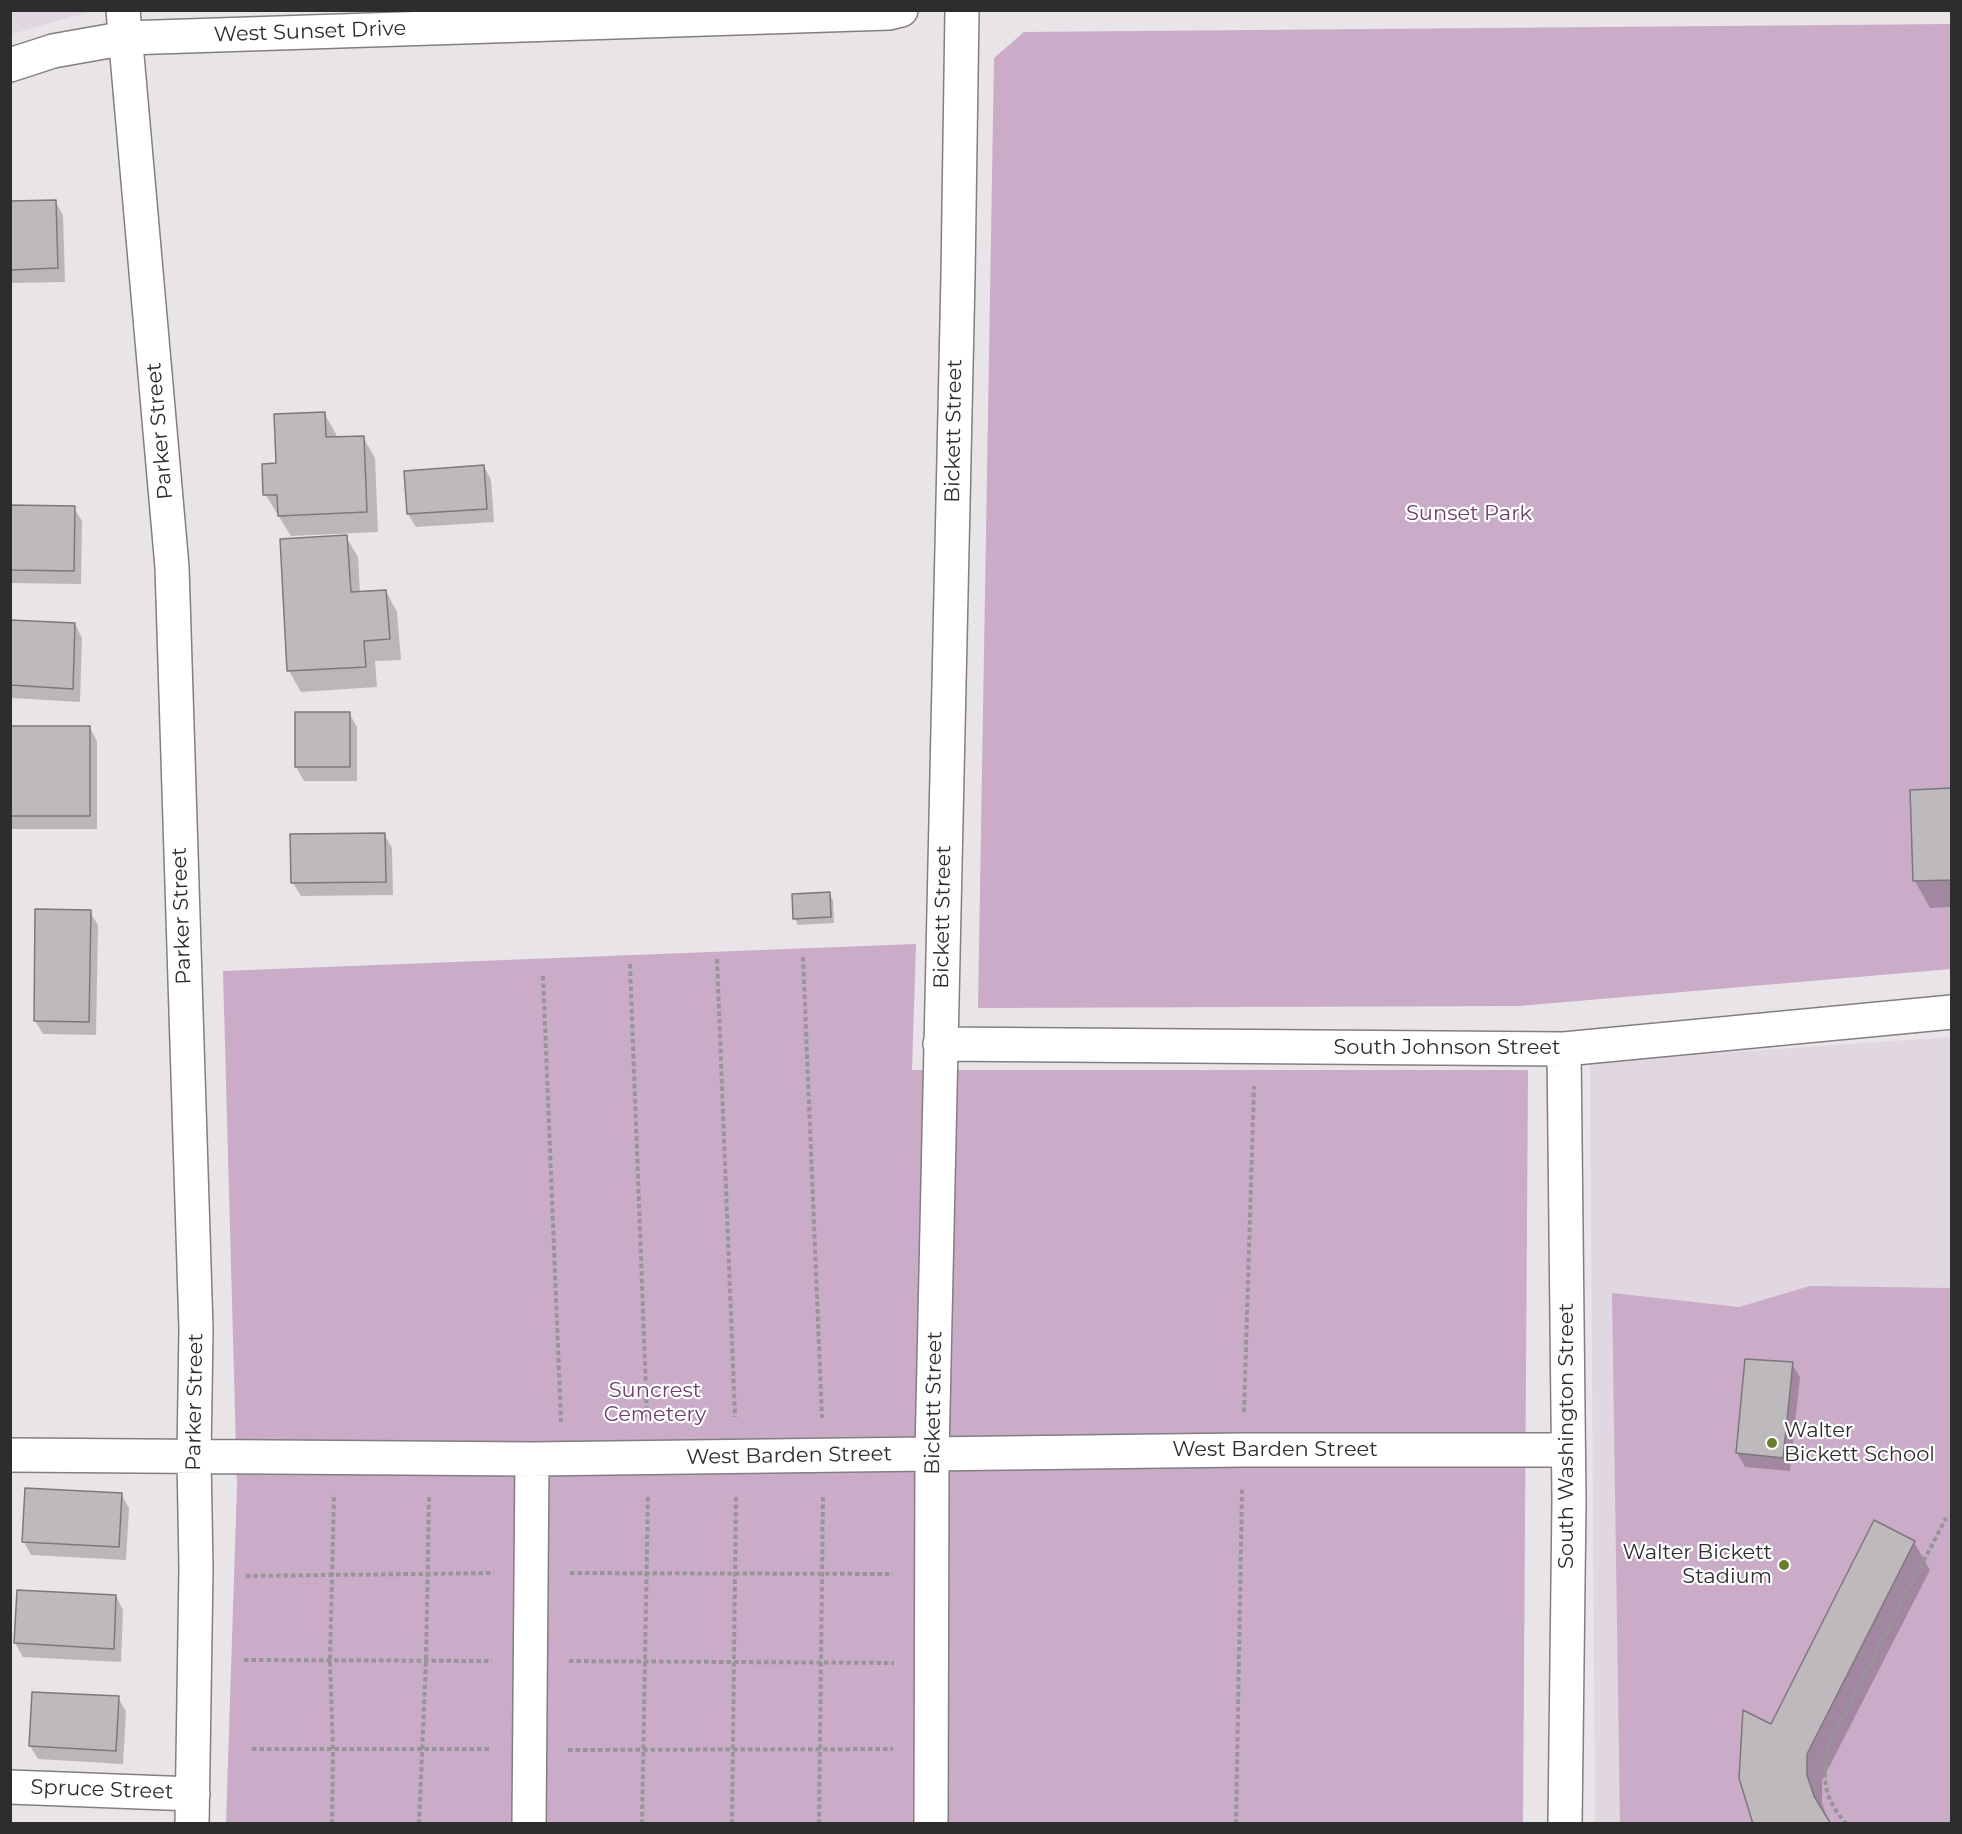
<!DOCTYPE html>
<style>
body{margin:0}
#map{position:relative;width:1962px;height:1834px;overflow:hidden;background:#e9e4e8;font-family:Montserrat,sans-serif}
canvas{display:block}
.frame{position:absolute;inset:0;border:12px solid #2e2d2e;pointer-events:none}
</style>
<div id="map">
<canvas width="1962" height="1834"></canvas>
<div class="frame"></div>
</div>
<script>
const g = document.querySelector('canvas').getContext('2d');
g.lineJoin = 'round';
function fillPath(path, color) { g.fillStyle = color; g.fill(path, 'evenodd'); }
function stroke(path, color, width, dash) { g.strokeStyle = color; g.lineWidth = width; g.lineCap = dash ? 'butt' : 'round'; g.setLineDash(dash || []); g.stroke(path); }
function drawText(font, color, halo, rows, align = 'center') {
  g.font = font + ' Montserrat,sans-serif'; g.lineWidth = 4.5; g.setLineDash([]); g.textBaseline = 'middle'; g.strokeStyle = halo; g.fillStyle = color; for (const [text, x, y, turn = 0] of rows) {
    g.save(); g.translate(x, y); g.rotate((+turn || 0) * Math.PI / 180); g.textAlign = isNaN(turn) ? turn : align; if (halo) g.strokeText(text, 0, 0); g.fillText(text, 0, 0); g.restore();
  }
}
const built = new Path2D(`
 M11,10H93V11L11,34Z
 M1951,1037V1823H1595L1590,1062Z`);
const green = new Path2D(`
 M1951,24V969L1519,1006L978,1008L994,58L1024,32Z
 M916,944L912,1070H1528L1523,1823H226L237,1486L223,971Z
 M1810,1286L1951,1288V1823H1620L1612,1293L1739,1307Z`);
const shadow = new Path2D(`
 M55,201L63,215L65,282L10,283V202Z
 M324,413L336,434V438L363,437L375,458L378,532L291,536L265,494L278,464Z
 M484,466L491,480L494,522L416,527L408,514Z
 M10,507L74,508L82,521L81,584L10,583Z
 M346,537L358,557L360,593L386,591L397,612L401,660L375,661L377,687L301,692L289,671L281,540Z
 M10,622L75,624L82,638L80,702L12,698Z
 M349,713L357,727V781H304L296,767Z
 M10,727L90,728L97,741V829H10Z
 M1952,790V907L1930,908L1915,881Z
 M384,834L392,848L393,895L301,896L293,883Z
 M829,894L833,900L834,923L798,925L795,918Z
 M90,912L98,925L96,1035L43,1034L35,1021Z
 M1792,1364L1800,1377L1790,1471L1745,1467L1737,1453Z
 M121,1494L129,1508L126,1560L31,1555L24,1542Z
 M1914,1542L1930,1570L1822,1781V1803L1829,1824L1772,1726Z
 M116,1596L123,1610L121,1662L23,1657L15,1643Z
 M118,1698L126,1711L123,1764L38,1759L30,1746Z`);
const building = new Path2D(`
 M56,200L58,268L10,270V201Z
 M325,412L326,437L364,436L367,512L278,516L277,495H263L262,464L276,463L274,414Z
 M484,465L487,509L407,514L404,471Z
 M10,505L75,506L74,571L10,570Z
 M347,535L351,592L386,590L390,639L364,641L366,667L287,671L280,539Z
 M10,620L75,623L73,689L10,685Z
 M295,712H350V767H295Z
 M10,726H90V816H10Z
 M1952,788V880L1913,881L1910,790Z
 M385,833L386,882L291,883L290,834Z
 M830,892L831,917L793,919L792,894Z
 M35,909L91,910L89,1022L34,1021Z
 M1745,1359L1793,1362L1783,1458L1736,1453Z
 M25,1488L122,1493L119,1547L22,1542Z
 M1874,1520L1915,1541L1807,1754V1775L1814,1796L1831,1824H1753L1739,1778L1743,1710L1771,1724Z
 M17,1590L116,1595L114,1649L14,1643Z
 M32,1692L119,1696L116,1751L29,1746Z`);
const path = new Path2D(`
 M803,957L822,1418
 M717,959L735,1417
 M630,964L647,1418
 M543,976L561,1422
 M1244,1412L1254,1086
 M570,1573L893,1574
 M246,1576L494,1573
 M244,1660L492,1661
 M569,1661L894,1663
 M252,1749H492
 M568,1750L893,1749
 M332,1824L333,1749L330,1661L334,1494
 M419,1824L426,1661L429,1495
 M642,1824L648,1494
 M732,1824L736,1494
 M819,1824L823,1494
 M1236,1824L1242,1488
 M1847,1824C1822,1798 1821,1774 1830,1741L1946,1518`);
const minor = new Path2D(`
 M123,10L172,567L196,1329L194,1458L196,1568L192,1824
 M10,65L53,51L126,38L889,13L901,10
 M940,1044L1564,1049L1952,1012
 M1564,1049L1569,1501L1565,1824
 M10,1455L532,1459L1243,1450H1568
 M10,1787L193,1794
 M529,1824L532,1459
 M931,1824L932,1454L958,276L962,10`);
const markers = [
 [1772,1443,6,"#687c2b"],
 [1784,1565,6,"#687c2b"]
];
const streetNames = [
 ["West Sunset Drive",310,32,-2],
 ["Parker Street",160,431,-95],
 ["Bickett Street",954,431,-89],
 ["Parker Street",182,916,-92],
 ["Bickett Street",943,917,-89],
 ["South Johnson Street",1447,1048],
 ["Parker Street",195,1402,-89],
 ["Bickett Street",934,1403,-89],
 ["South Washington Street",1567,1436,-90],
 ["West Barden Street",1275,1450],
 ["West Barden Street",789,1456,-1],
 ["Spruce Street",102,1790,2]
];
const parkNames = [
 ["Sunset Park",1469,514],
 ["Suncrest",655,1391],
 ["Cemetery",655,1415]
];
const poiNames = [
 ["Walter",1784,1431],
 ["Bickett School",1784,1455],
 ["Walter Bickett",1772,1553,"right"],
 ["Stadium",1772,1577,"right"]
];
fillPath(built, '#e1d7e0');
fillPath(green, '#caabc8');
fillPath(shadow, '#0003');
fillPath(building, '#bdb9bc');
stroke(building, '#7c787b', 1.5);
stroke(minor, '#827e82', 36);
stroke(path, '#989598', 4, [4.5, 3]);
stroke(minor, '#fff', 33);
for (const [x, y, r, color] of markers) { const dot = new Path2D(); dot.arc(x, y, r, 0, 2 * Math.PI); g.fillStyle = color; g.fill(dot); stroke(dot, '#fff', 2); }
drawText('21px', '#2e2d2e', '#fff', streetNames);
drawText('21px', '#6e3f6c', '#fff', parkNames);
drawText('21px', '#2e2d2e', '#fff', poiNames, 'left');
</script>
